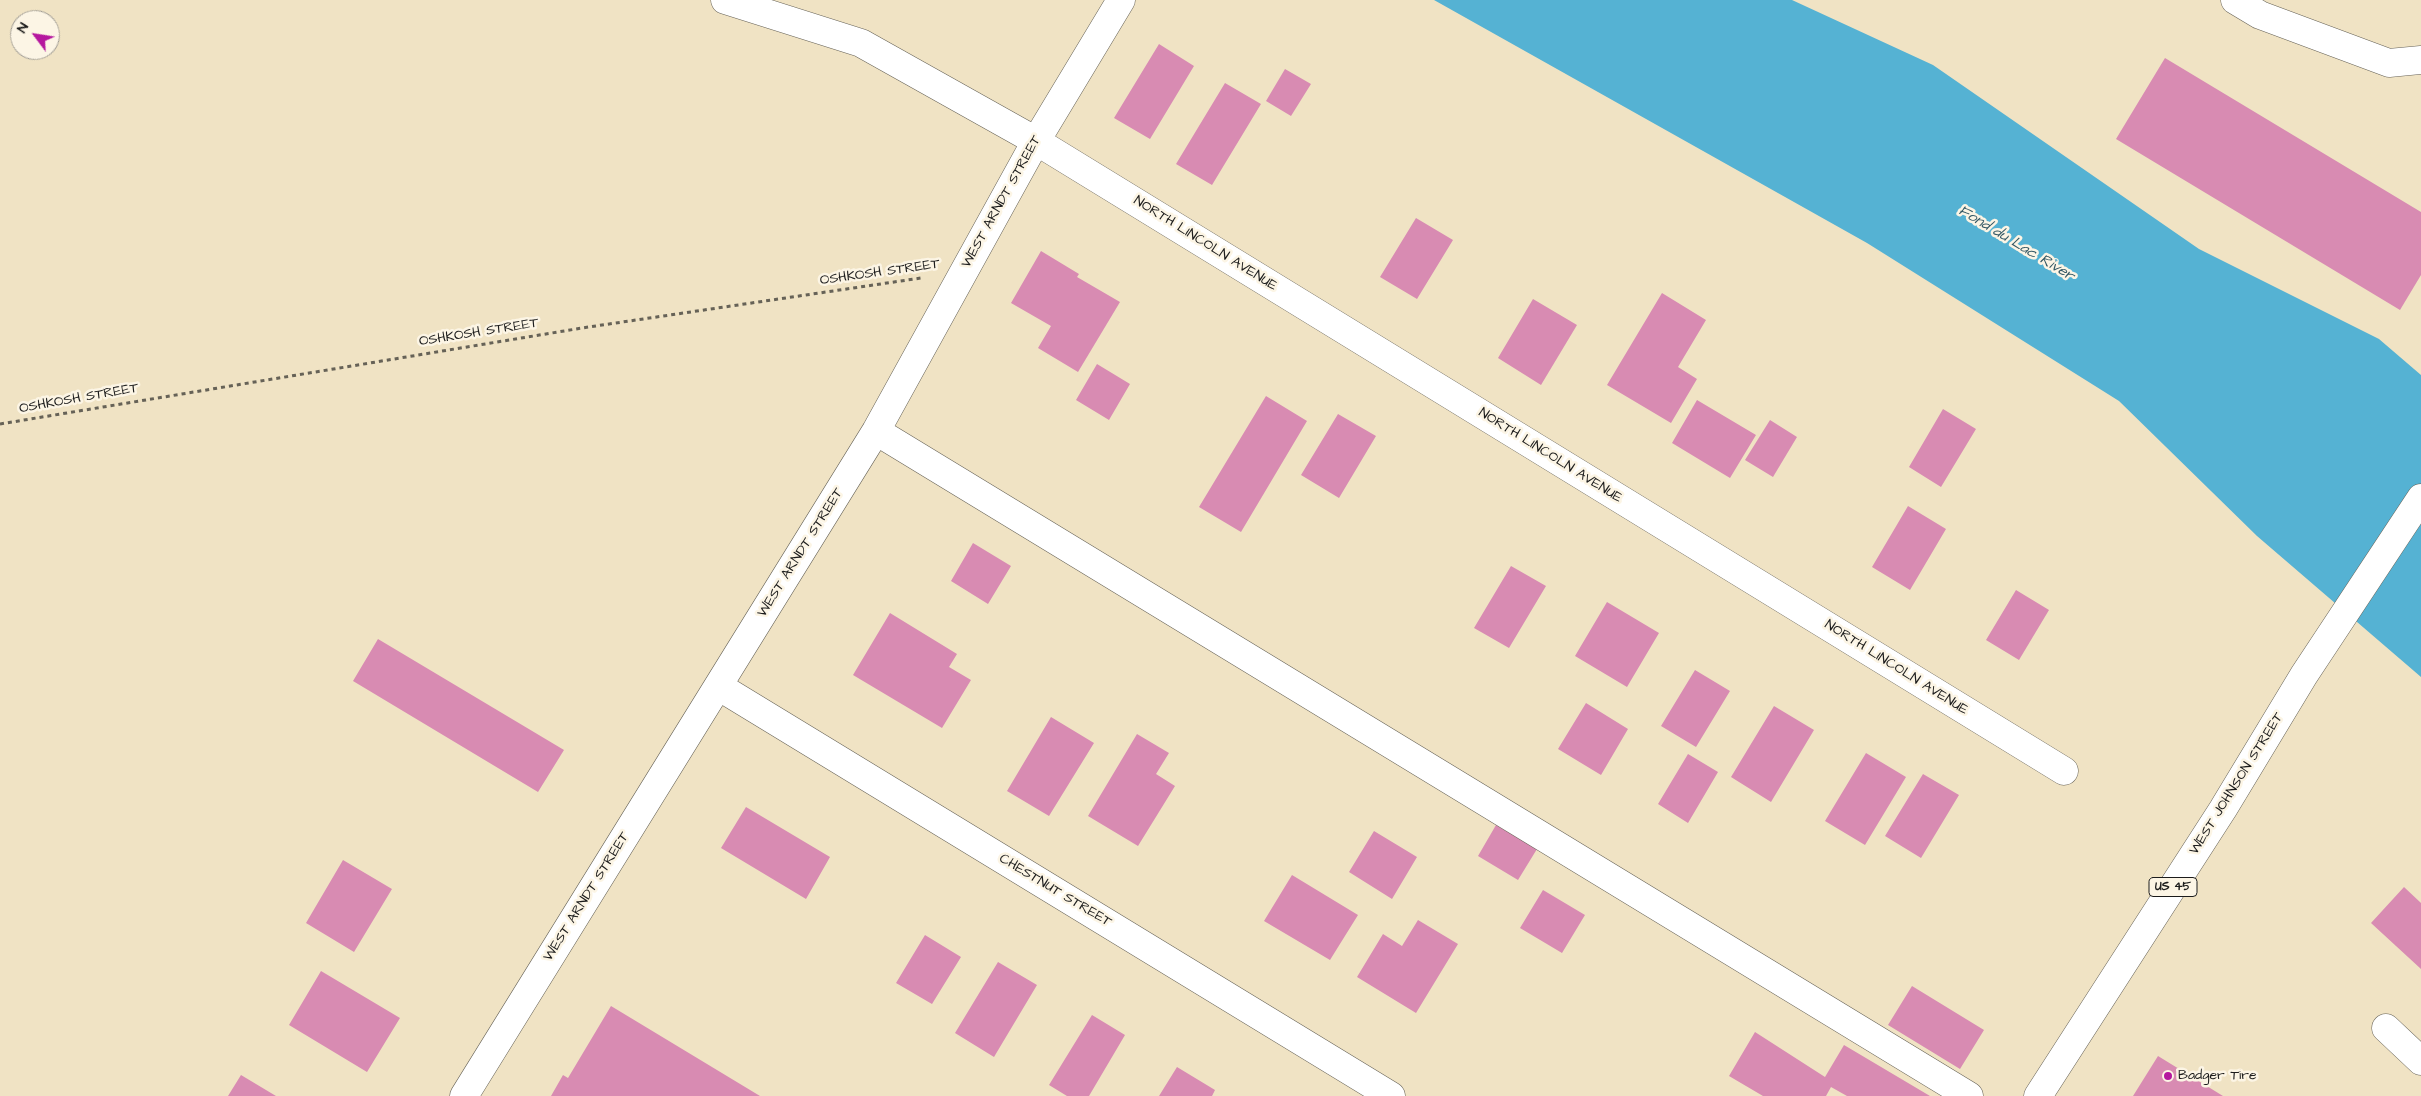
<!DOCTYPE html>
<style>
body{margin:0}
#map{position:relative;width:2421px;height:1096px;overflow:hidden;background:#f0e3c4;font-family:"Architects Daughter",sans-serif}
canvas{display:block}
.north{position:absolute;left:10px;top:10px;width:50px;height:50px;box-sizing:border-box;background:#fcf5e5;border:1px solid #a29e95;border-radius:50%;rotate:301deg;font-size:14px;font-weight:700;line-height:20px;text-align:center;color:#1c1c1c}
.north::after{content:'';display:block;margin:auto;width:18px;height:22px;background:#b5179e;clip-path:polygon(50% 0,100% 100%,50% 72%,0 100%)}
</style>
<div id="map">
<canvas width="2421" height="1096"></canvas>
<div class="north">N</div>
</div>
<script>
const g = document.querySelector('canvas').getContext('2d');
g.lineJoin = 'round';
function fillPath(path, color) { g.fillStyle = color; g.fill(path, 'evenodd'); }
function stroke(path, color, width, dash) { g.strokeStyle = color; g.lineWidth = width; g.lineCap = dash ? 'butt' : 'round'; g.setLineDash(dash || []); g.stroke(path); }
function drawText(font, color, halo, rows, align = 'center') {
  g.font = font + ' "Architects Daughter",sans-serif'; g.lineWidth = 5; g.setLineDash([]); g.textBaseline = 'middle'; g.strokeStyle = halo; g.fillStyle = color; for (const [text, x, y, turn = 0] of rows) {
    g.save(); g.translate(x, y); g.rotate((+turn || 0) * Math.PI / 180); g.textAlign = isNaN(turn) ? turn : align; if (halo) g.strokeText(text, 0, 0); g.fillText(text, 0, 0); g.restore();
  }
}
const water = new Path2D(`
 M1434,0H1792L1933,65L2199,249L2379,339L2421,375V677L2257,536L2119,401L1867,243Z`);
const building = new Path2D(`
 M1159,44L1194,66L1150,139L1114,118Z
 M2165,58L2421,212V275L2400,310L2116,139Z
 M1285,69L1311,84L1291,116L1266,101Z
 M1225,83L1261,104L1212,185L1176,164Z
 M1416,218L1453,240L1417,299L1380,277Z
 M1041,251L1079,274L1077,277L1120,302L1078,372L1038,348L1051,326L1011,303Z
 M1662,293L1706,320L1678,367L1697,379L1671,423L1607,385Z
 M1533,299L1577,325L1541,385L1498,358Z
 M1097,364L1130,384L1109,420L1076,400Z
 M1266,396L1307,421L1241,532L1199,507Z
 M1697,400L1756,435L1730,478L1672,443Z
 M1943,409L1976,429L1941,487L1909,467Z
 M1338,414L1376,436L1339,498L1301,475Z
 M1770,420L1797,437L1773,477L1745,460Z
 M1908,506L1946,529L1910,590L1872,567Z
 M973,543L1011,566L988,604L951,581Z
 M1511,566L1546,586L1509,648L1474,628Z
 M2016,590L2049,610L2019,660L1986,640Z
 M1607,602L1659,633L1627,687L1575,656Z
 M890,613L957,654L949,667L971,680L942,728L853,675Z
 M378,639L564,750L538,792L353,681Z
 M1695,670L1730,691L1696,747L1661,726Z
 M1586,703L1628,729L1601,775L1558,749Z
 M1774,706L1814,730L1771,802L1731,777Z
 M1051,717L1094,743L1049,816L1007,791Z
 M1137,734L1169,753L1156,774L1175,786L1138,846L1088,816Z
 M1866,753L1906,777L1865,845L1825,821Z
 M1688,754L1718,772L1688,823L1658,804Z
 M1923,774L1959,795L1921,858L1885,836Z
 M746,807L830,857L806,899L721,848Z
 M1496,825L1537,849L1518,880L1478,856Z
 M1374,831L1417,857L1392,899L1349,872Z
 M343,860L392,889L354,952L306,923Z
 M1292,875L1358,915L1330,960L1264,921Z
 M2404,887L2421,903V969L2371,923Z
 M1543,890L1585,915L1562,953L1520,928Z
 M1418,920L1458,944L1416,1013L1357,977L1383,934L1402,946Z
 M925,935L961,957L932,1004L896,983Z
 M998,962L1037,985L994,1057L955,1033Z
 M321,971L400,1018L367,1072L289,1025Z
 M1912,986L1984,1030L1960,1069L1888,1025Z
 M611,1006L760,1096H551L563,1075L568,1078Z
 M1092,1015L1125,1035L1089,1096H1067L1049,1085Z
 M1755,1032L1825,1077L1844,1045L1930,1096H1847L1831,1087L1826,1096H1763L1729,1076Z
 M2158,1056L2223,1096H2133Z
 M1177,1067L1215,1090L1212,1096H1159Z
 M241,1075L276,1096H228Z`);
const path = new Path2D(`
 M0,424L582,328L921,278`);
const minor = new Path2D(`
 M725,0L861,43L1036,141L2064,771
 M2235,0L2260,15L2389,63L2421,60
 M876,431L1969,1096
 M718,686L1391,1096
 M2386,1028L2421,1061
 M464,1096L876,431L1036,141L1121,0`);
const major = new Path2D(`
 M2038,1096L2223,809L2304,675L2421,498`);
const markers = [
 [2168,1076,5,"#b5179e"]
];
const shields = [
 [2173,887,48]
];
const shieldNames = [
 ["US 45",2173,887]
];
const streetNames = [
 ["WEST ARNDT STREET",1002,202,-61],
 ["NORTH LINCOLN AVENUE",1205,244,32],
 ["OSHKOSH STREET",880,273,-8],
 ["OSHKOSH STREET",479,333,-9],
 ["OSHKOSH STREET",79,399,-10],
 ["NORTH LINCOLN AVENUE",1550,456,32],
 ["WEST ARNDT STREET",801,553,-58],
 ["NORTH LINCOLN AVENUE",1896,668,32],
 ["WEST JOHNSON STREET",2237,784,-58],
 ["CHESTNUT STREET",1055,891,31],
 ["WEST ARNDT STREET",587,897,-58]
];
const poiNames = [
 ["Badger Tire",2178,1076]
];
const waterNames = [
 ["Fond du Lac River",2016,244,31]
];
fillPath(water, '#55b2d3');
fillPath(building, '#d88bb2');
stroke(minor, '#666257', 29);
stroke(major, '#666257', 29);
stroke(path, '#666257', 3, [4, 4]);
stroke(minor, '#fff', 28);
stroke(major, '#fff', 28);
for (const [x, y, r, color] of markers) { const dot = new Path2D(); dot.arc(x, y, r, 0, 2 * Math.PI); g.fillStyle = color; g.fill(dot); stroke(dot, '#fcf5e5', 2); }
for (const [x, y, w] of shields) { const box = new Path2D(); box.roundRect(x - w / 2, y - 9.5, w, 19, 4); g.fillStyle = '#fcf5e5'; g.fill(box); stroke(box, '#1c1c1c', 1); }
drawText('bold 12px', '#1c1c1c', null, shieldNames);
drawText('14px', '#1c1c1c', '#fcf5e5', streetNames);
drawText('14px', '#1c1c1c', '#fcf5e5', poiNames, 'left');
drawText('italic 15px', '#335865', '#fcf5e5', waterNames);
</script>
